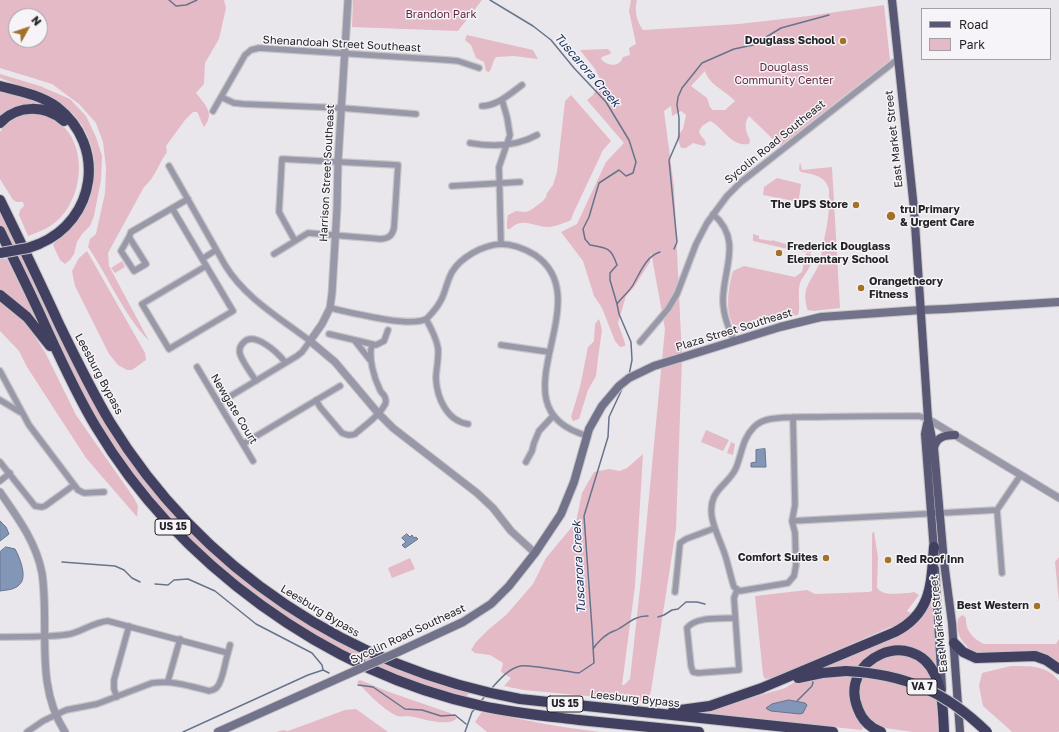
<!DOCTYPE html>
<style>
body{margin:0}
#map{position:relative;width:1059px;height:732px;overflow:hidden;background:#e9e7eb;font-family:"Golos Text",sans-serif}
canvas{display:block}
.legend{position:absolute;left:921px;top:8px;width:130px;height:52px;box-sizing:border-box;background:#f6f4f8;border:1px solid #a2a0a4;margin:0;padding:5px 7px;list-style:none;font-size:12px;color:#242325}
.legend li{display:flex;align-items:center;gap:8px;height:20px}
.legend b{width:20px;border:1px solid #a2a0a4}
.north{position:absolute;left:8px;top:8px;width:40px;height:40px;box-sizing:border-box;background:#f6f4f8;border:1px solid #a2a0a4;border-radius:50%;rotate:50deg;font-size:11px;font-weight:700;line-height:16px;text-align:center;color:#242325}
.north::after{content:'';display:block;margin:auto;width:14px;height:18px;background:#a37127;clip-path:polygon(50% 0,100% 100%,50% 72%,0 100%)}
</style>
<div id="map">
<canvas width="1059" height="732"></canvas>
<ul class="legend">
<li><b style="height:5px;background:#585774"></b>Road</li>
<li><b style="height:11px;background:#e4bac6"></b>Park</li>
</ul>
<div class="north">N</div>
</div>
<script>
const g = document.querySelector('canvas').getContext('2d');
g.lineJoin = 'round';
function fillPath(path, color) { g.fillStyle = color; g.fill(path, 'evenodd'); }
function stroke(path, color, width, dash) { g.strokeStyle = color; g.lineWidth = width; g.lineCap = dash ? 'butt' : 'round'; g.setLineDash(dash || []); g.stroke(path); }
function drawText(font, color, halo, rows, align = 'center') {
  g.font = font + ' "Golos Text",sans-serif'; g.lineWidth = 3; g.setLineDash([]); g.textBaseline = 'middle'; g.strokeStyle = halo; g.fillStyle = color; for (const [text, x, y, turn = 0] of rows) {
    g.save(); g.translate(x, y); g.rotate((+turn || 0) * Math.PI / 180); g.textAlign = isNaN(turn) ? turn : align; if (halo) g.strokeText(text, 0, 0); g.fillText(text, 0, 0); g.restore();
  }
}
const green = new Path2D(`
 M0,0H224L226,8L219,39L205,63L204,84L196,93C206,106 215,113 204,127C201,123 200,116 197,112H193L185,120L166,146L167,152C159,163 155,178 144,187L108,253L109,266L149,341C123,314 109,278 88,247L90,239L96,234L105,193L106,168L103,142L96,123L79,104L52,84L0,68ZM16,16H40V40H16Z
 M353,0H482L458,31L352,27Z
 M631,0H637C634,11 637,22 643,30L739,24L809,16L884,5L890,60L780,146L749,116C743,124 746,132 750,140L749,144C731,147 724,128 710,121L702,126L699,131C700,137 705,138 706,144L704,146L693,143L686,148H681L677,137L683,129L686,115L681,111L672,116L671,106L664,111L674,187L682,358L676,529L651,691C649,698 647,700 640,701L524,690L504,686L511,678L501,672L503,663L490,655L475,653L471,650L476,642L488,630L507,614L533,584L546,558L576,522L582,493L594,472L609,469L620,471L627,468L643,454L635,586L622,685H624L630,679L642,570L665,329L651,252L650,262L634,287L626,296L618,323L625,343V346L620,347L615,341L602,308L594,296L583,261L561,232L577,224L606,162L624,143L587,100L593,95L601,81L595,69L580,50L608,49L611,52L610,54L602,57L601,59C608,67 620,67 623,57L630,55L629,48L636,44L629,11ZM705,71C710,86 725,90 735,101L725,110H713L710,107L707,98L691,86Z
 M467,35L533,50L538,59L514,56L496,57C492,62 493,67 489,72L486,71L484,62L476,58L471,45L465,40Z
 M0,74L40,86L70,99L86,116L96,137L102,156L101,180L94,216L90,226L82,234L77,242L74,254L70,260L65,264L60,260L53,245C64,230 81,221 88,203C104,164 91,120 54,99C37,89 18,86 0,78Z
 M0,90L40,102L49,107L0,119Z
 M571,95L611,141L603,150L573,214L571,220C564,223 557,226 549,227C535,227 522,216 510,229H507V221L508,215L516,211L526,212L531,210L543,201L546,197L547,193L553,185L557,172L565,101Z
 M26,114C35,114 44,114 53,119C88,137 85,193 60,218C50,228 41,231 28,236L19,215L20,210L24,206L23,202H17L13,200L0,179V132C6,123 15,117 26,114Z
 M800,162L802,170L832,167L840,308L813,311L809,310L808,311C800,286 812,282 820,262C821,259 821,254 822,250C825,235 829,219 829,203H830C829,199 829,195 829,190C826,176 813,174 801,172L799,169Z
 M777,178L801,184L799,198H800L799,204L794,203V201L763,195L764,187Z
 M0,208L96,405L199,538L355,650L400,671L469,693L466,697L431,687L382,669L333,645L307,630L282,615L218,566L165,514L116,452L79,389L0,226Z
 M753,234L759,236V239L772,241V240L789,245L788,249L753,241Z
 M809,241L813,243L811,253L794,250V247L801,249L802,247H806L807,242Z
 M87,251L145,353L146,360L132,370H127L118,365L109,354L75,286L72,271L79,258Z
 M806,253L811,254C815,264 804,274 800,283C797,293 801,307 798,315L776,318L740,330L736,329C724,315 728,288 733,271L744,266L795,277L802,272Z
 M0,259H7L41,328C29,313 16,300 0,290Z
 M122,261L125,267L115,273L111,268Z
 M0,301L21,318L31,330L46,354L76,415L134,498L138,506L137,517L86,458L27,367L19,351L0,331Z
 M599,319L602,330L598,358L596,376L588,390L579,419L573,421L571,417L580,387L588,347L594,341L595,324Z
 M706,430L729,440L723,451L701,442Z
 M731,442L735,444L733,455L727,453Z
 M874,531L878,558L877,587C881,597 900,593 909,593L914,592L919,595L907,611L913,614L896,627H890L775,677L765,679L763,675L755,596L807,590L815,594L869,592L872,591V534Z
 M1059,557V602L1055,562Z
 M410,558L415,569L392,578L388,568Z
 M933,600L937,662L933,664L908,647L892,645L859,668L814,670L924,613Z
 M963,615L966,618C965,630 973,639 984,644H1056L1059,639V662C1050,657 1041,652 1030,651C1010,649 979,662 965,644C961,640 959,636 958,631C957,624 956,618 963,615Z
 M907,654L925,665L936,688L938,732H913L885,728L874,723L864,712L859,694L862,680L867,669L888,655Z
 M1011,666C1030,666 1047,665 1059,681V731L1058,732H1012L1009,729L983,706L979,686L982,673Z
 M854,675L864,724L862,730L708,714V708L751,696L754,697L785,688L796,681L819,677Z
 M360,680L389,692L450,713L457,718C449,728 421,718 409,716C405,716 400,717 397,716C381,708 369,694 357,682Z
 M356,709L388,732H276L283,730L288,731L345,710Z
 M483,710C523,721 560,727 600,732H487L475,722Z`);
const water = new Path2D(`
 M765,449L766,467H751V463L756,462V450Z
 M0,521L6,527L9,534L0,541Z
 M407,534L410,537L412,535L414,538L416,537L418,539L405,548L402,545L406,542L402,538Z
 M6,547L15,549C20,558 28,578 19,585C14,590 6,590 0,591V552Z
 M789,700L805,703L807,705L803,713L800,714L771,711L767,709L766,708L772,704Z`);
const stream = new Path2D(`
 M169,0L176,6L186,5L197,0
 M490,0L533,26L551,40L574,68L606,102L629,140L636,162L633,173L626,176L619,170L599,183L589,217L583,229L585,239L590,245C607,248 611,247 617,265L610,273V280L617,304L619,314L631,342L632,360L629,375
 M674,249L677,242L669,160L679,137V118L677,105L678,97L682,88L702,63L734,49L753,45L781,28L829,15
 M617,304C622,297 629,292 633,285C640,273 646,256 660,252
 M62,562L115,566L124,570L132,578L140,582
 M155,584L168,585L174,580L188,579L215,591L256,624L312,653L322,665L323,670L329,673
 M658,617L664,615L672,610L678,609L686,602H697L705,604
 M593,649C596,644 603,637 608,634C612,631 616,631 620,628C628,623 637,615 648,616
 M358,685L373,687L405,709L422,710L441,716L455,715L466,724
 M491,689C499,680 508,669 520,666C526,664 570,672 579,673L594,663L592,628L584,516L608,437L609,417L623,387
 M481,701L486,695
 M797,701L812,686L813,682
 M183,732L308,675L323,670
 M465,732L472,712L475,709`);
const minor = new Path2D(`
 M221,97L234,103L244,104L341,108L416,114
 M482,106C497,106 511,93 522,85
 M213,111L245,55L251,50L259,48L447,60L458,61L479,68
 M470,143C492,147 517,146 537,135
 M169,166L225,265C245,298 280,318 310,341L302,352L297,356L219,403
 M452,186L520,182
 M172,208L233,311L169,349L142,304L206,266
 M713,214C743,240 723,269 723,300C723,315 729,329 734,341
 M129,237L146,264L134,271L121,251Z
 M129,237L131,232L188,199
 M501,244L499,167L510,135L507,117L502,100
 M274,254L308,233L381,239C389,238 392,236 394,228L398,165L282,159L279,212L295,241
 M202,259L216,250
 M330,308C349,312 410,328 426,319C428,318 430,315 432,313C446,298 444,287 452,272C461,257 483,245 501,244C512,244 525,249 535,255C603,301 488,409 588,436
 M426,319C431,328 436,337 438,348C439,359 436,369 436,379C437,398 447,421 468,424
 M329,334L376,345L384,341L388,330
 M355,341L370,360
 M640,342L668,309L677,294L696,244L707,223L727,196L741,182L898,59
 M501,345L549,352
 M197,367L253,461
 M0,371L29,425L78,490L84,493L104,492
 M256,381C251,373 243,363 240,354C239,350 240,346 243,343C254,330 278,353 285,362
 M0,400L20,412
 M316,400L320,407L342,433C347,435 350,436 355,434C364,426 379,416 384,406C386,404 386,400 385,397C384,394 381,393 380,390C374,378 368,357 372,345
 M793,417L795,505L792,521L795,533L796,565L794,576L788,583L740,591L734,587C731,578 729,568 726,558C721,539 705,517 714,497C719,486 731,480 736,468C742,454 742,439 754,427C758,423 765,420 770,419C786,416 803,417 819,417C852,416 886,416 919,416L928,419
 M243,444L340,386
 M0,462L35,506L42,507L45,506L74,485
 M526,462L532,451L534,443L539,431L553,416
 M0,481L10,473
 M997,510L1002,573
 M792,521L997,510L1020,476
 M675,592L680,543L686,539L715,528
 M735,618C722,619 696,616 687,628L691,666L693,672L698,673L739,670L734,598L737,590
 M0,637C21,636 49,638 70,634C83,631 94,622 108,621L228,653C225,661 223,681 217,687C215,690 212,690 209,691C190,686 172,680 152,683L97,704L66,710L43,721L27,732
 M228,653L230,645
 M168,681L180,639
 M117,697L114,689V680L129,626`);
const tertiary = new Path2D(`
 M348,0L338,162L337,208L332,293L330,308L322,324L310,341L335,362L378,413L393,428L477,493L493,508L511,531L535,553
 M928,419L1059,498
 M0,492C18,518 36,542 42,573C50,627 34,684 65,732`);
const secondary = new Path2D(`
 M398,652L463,622L491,604L509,586L535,553L561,514L574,482L589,429L602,406L619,386L629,378L654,366L780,327L821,317L921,310L946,309L1059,302
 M218,732L348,674`);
const primary = new Path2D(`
 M892,0L914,209L928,419L934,448L944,562L952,623L960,732
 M927,424L925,434L934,551
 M934,448C936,437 945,435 955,435
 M935,569L942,689`);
const motorway = new Path2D(`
 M0,86C19,91 41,95 57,107C107,146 96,220 39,244
 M0,123C18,104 46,105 64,121
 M0,200C20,241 40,282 59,324C75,357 91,390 110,422C201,570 350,668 520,699L833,732
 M0,231C15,262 30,292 44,323C60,358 76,394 96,427C178,564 326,672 482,706C514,713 546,716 579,720C619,724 659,728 699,732
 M0,295L27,317L50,346
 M954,643L963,652L976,658L1035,656L1046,660L1059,669
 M798,678L822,673L846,671
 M757,690L895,632C932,613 931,584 934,547
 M673,711L710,706L762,688
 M881,732C871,728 862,720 858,709C837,659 913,625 935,675C943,693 943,713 944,732`);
const secondaryBridge = new Path2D(`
 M348,674L398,652`);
const motorwayBridge = new Path2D(`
 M0,253L28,248L39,244
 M846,671C904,674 945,691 987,732`);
const markers = [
 [843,41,4,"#a37127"],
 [856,205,4,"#a37127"],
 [891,216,5,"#a37127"],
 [779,253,4,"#a37127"],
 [861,288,4,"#a37127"],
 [826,558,4,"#a37127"],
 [888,560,4,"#a37127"],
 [1037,606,4,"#a37127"]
];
const shields = [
 [173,527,36],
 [922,687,30],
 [565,704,36]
];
const shieldNames = [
 ["US 15",173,527],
 ["VA 7",922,687],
 ["US 15",565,704]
];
const parkNames = [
 ["Brandon Park",441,15],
 ["Douglass",784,68],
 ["Community Center",784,81]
];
const poiNames = [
 ["Douglass School",835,41],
 ["The UPS Store",848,205],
 ["tru Primary",900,210,"left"],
 ["& Urgent Care",900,223,"left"],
 ["Frederick Douglass",787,247,"left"],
 ["Elementary School",787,260,"left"],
 ["Orangetheory",869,282,"left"],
 ["Fitness",869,295,"left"],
 ["Comfort Suites",818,558],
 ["Red Roof Inn",896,560,"left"],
 ["Best Western",1029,606]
];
const streetNames = [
 ["Shenandoah Street Southeast",342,44,3],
 ["East Market Street",894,139,-96],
 ["Sycolin Road Southeast",775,142,-39],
 ["Harrison Street Southeast",327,173,-87],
 ["Plaza Street Southeast",734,330,-17],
 ["Leesburg Bypass",99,374,62],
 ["Newgate Court",234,409,59],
 ["Leesburg Bypass",320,611,31],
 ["East Market Street",939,624,-96],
 ["Sycolin Road Southeast",408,634,-25],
 ["Leesburg Bypass",635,699,6]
];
const waterNames = [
 ["Tuscarora Creek",587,70,49],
 ["Tuscarora Creek",579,567,-93]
];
fillPath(green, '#e4bac6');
fillPath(water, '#8296b7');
stroke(water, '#66748b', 1);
stroke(stream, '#66748b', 1.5);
stroke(minor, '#c6c4c7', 8);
stroke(tertiary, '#c6c4c7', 9);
stroke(secondary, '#c6c4c7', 10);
stroke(primary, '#c6c4c7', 10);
stroke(motorway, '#c6c4c7', 12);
stroke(minor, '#9898a9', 5.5);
stroke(tertiary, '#9898a9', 7);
stroke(secondary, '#72728b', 8);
stroke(primary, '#585774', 8);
stroke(motorway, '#414061', 10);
stroke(secondaryBridge, '#c6c4c7', 10, []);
stroke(motorwayBridge, '#c6c4c7', 12, []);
stroke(secondaryBridge, '#72728b', 8);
stroke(motorwayBridge, '#414061', 10);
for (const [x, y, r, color] of markers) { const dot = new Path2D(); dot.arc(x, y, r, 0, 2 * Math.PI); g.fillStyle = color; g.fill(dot); stroke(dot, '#f6f4f8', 1.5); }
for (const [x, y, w] of shields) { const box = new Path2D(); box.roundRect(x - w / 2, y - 8, w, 16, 3); g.fillStyle = '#f6f4f8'; g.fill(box); stroke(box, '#242325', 1); }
drawText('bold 10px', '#242325', null, shieldNames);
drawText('11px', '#642b40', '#f6f4f8', parkNames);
drawText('bold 11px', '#242325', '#f6f4f8', poiNames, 'right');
drawText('11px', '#242325', '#f6f4f8', streetNames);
drawText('italic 12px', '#152f5b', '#f6f4f8', waterNames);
</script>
